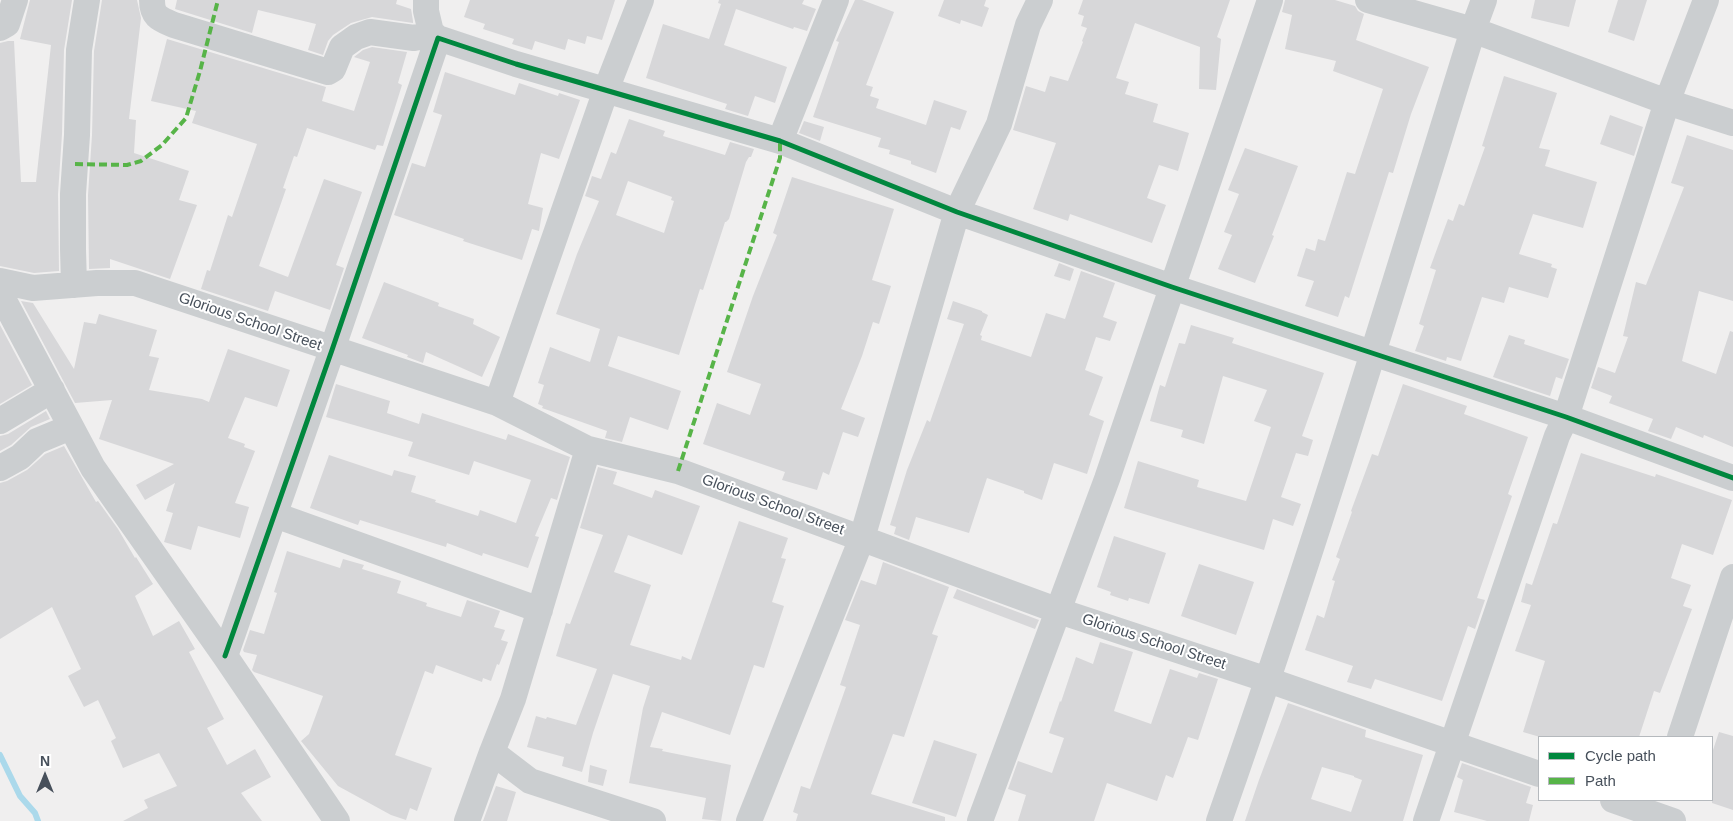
<!DOCTYPE html>
<style>
body{margin:0}
#map{position:relative;width:1733px;height:821px;overflow:hidden;background:#f0efef;font-family:Helvetica,sans-serif}
canvas{display:block}
.legend{position:absolute;left:1538px;top:736px;width:175px;height:65px;box-sizing:border-box;background:#fff;border:1px solid #b5b9bd;margin:0;padding:6px 9px;list-style:none;font-size:15px;color:#47505b}
.legend li{display:flex;align-items:center;gap:10px;height:25px}
.legend b{width:25px;border:1px solid #b5b9bd}
.north{position:absolute;left:20px;top:751px;width:50px;height:50px;-webkit-text-stroke:4px #fff;paint-order:stroke;rotate:0deg;font-size:14px;font-weight:700;line-height:20px;text-align:center;color:#47505b}
.north::after{content:'';display:block;margin:auto;width:18px;height:22px;background:#47505b;clip-path:polygon(50% 0,100% 100%,50% 72%,0 100%)}
</style>
<div id="map">
<canvas width="1733" height="821"></canvas>
<ul class="legend">
<li><b style="height:6px;background:#00873e"></b>Cycle path</li>
<li><b style="height:6px;background:#57b448"></b>Path</li>
</ul>
<div class="north">N</div>
</div>
<script>
const g = document.querySelector('canvas').getContext('2d');
g.lineJoin = 'round';
function stroke(path, color, width, dash) { g.strokeStyle = color; g.lineWidth = width; g.lineCap = dash ? 'butt' : 'round'; g.setLineDash(dash || []); g.stroke(path); }
function fillPath(path, color) { g.fillStyle = color; g.fill(path, 'evenodd'); }
function drawText(font, color, halo, rows, align = 'center') {
  g.font = font + ' Helvetica,sans-serif'; g.lineWidth = 4; g.setLineDash([]); g.textBaseline = 'middle'; g.strokeStyle = halo; g.fillStyle = color; for (const [text, x, y, turn = 0] of rows) {
    g.save(); g.translate(x, y); g.rotate((+turn || 0) * Math.PI / 180); g.textAlign = isNaN(turn) ? turn : align; if (halo) g.strokeText(text, 0, 0); g.fillText(text, 0, 0); g.restore();
  }
}
const stream = new Path2D(`
 M0,755L20,796L35,813L38,821`);
const building = new Path2D(`
 M30,0H72L64,50L62,134L58,194L59,271L34,273L0,266V43L8,41H14L21,182H36L51,45L20,39Z
 M102,0H137L141,18L129,119L136,120L134,153L189,171L179,200L197,205L170,279L110,259V268L89,269L88,195L92,135L94,51Z
 M177,0H397L396,4L411,9L413,21V23L372,17L351,23L333,35L328,41L323,55L308,50L316,24L258,10L252,33L175,9Z
 M470,0H615L602,40L587,36L585,44L568,39L565,50L535,41L532,50L512,44L514,39L483,29L485,24L464,17Z
 M719,0H804L802,4L816,9L807,31L794,27L793,29L736,9L724,45L787,67L775,103L755,96L748,116L725,109L727,104L646,78L663,24L709,39L721,4L718,3Z
 M855,0H862L894,12L866,85L873,87L870,96L879,99L876,108L926,125L934,100L967,111L960,130L951,127L936,173L911,164V161L889,154L890,150L878,147L881,138L813,117L839,42L836,41Z
 M944,0H986L984,6L989,8L982,27L961,20L960,24L938,16Z
 M1083,0H1230L1217,37L1221,39L1216,90L1199,89L1200,47L1135,23L1116,78L1129,82L1125,94L1158,104L1153,122L1189,133L1178,171L1159,165L1147,198L1166,205L1152,243L1070,214L1068,221L1033,209L1056,143L1013,130L1026,86L1045,92L1050,76L1068,81L1083,42L1082,41L1087,28L1081,26L1084,16L1078,14Z
 M1285,0H1335L1355,6L1358,11L1364,14L1356,40L1429,67L1411,114L1393,173L1389,172L1349,298L1345,296L1338,317L1305,306L1314,281L1297,276L1306,248L1315,251L1318,239L1325,241L1347,172L1355,174L1383,89L1333,71L1336,61L1285,49L1292,15L1282,12Z
 M1535,0H1576L1569,27L1531,18Z
 M1618,0H1647L1634,41L1608,32Z
 M167,39L326,87L322,101L354,111L370,62L354,57L363,50L372,47L407,52L398,83L402,85L383,146L377,145L375,150L307,128L297,157L294,156L283,188L286,189L259,266L288,277L324,179L362,192L336,265L344,268L330,310L275,291L268,311L201,289L207,270L210,271L228,215L232,217L257,144L192,123L196,111L151,101Z
 M445,72L515,95L519,83L558,96L559,93L580,100L559,159L541,153L528,204L543,208L539,231L532,229L522,260L463,241L464,239L394,215L412,163L425,167L442,115L433,112Z
 M1504,76L1557,93L1539,148L1550,150L1545,166L1597,182L1583,228L1533,214L1519,254L1552,264L1551,267L1557,269L1548,298L1509,287L1504,303L1482,297L1461,361L1447,357L1446,361L1415,351L1424,326L1419,324L1436,270L1430,268L1448,219L1453,221L1459,204L1464,206L1485,147L1482,146Z
 M1610,115L1643,127L1634,156L1600,144Z
 M629,119L665,131L663,136L725,155L730,142L754,149L751,157H749L746,162L729,219L726,222H725L703,290L700,289L679,355L618,336L608,366L681,391L668,430L630,417L622,442L605,438L607,431L542,408L543,406L538,404L544,385L538,383L550,347L590,362L600,329L556,314L577,254L599,201L585,196L592,176L601,179L611,152L616,154ZM628,181L672,197L671,200L674,201L664,233L616,215Z
 M804,121L824,127L820,141L799,133Z
 M1687,135L1733,150V301L1699,291L1682,361L1716,374L1730,331L1733,332V447L1704,435L1703,438L1676,427L1671,439L1648,431L1653,419L1609,403L1612,396L1591,388L1598,367L1615,373L1628,337L1623,336L1636,282L1646,285L1684,187L1671,183Z
 M1245,148L1298,166L1272,235L1274,236L1255,283L1218,269L1232,235L1224,232L1239,194L1228,190Z
 M792,177L894,209L872,280L891,286L879,324L873,322L862,356L841,409L865,418L858,437L843,432L829,475L823,472L817,490L782,480L785,472L703,444L717,403L750,415L761,384L727,372L753,296L777,235L773,233Z
 M1059,263L1074,269L1070,281L1054,276Z
 M1081,271L1115,283L1103,317L1117,322L1110,341L1096,337L1085,370L1103,377L1089,415L1104,421L1087,474L1054,463L1042,500L1024,493V491L987,478L969,533L916,517L909,540L894,534L896,527L890,525L907,470L927,420L930,422L964,324L947,319L953,301L982,311V312L988,315L980,335L982,336L981,340L1031,357L1046,313L1065,319Z
 M384,282L439,303L438,306L474,319L473,324L500,337L482,377L426,352L423,363L407,357L408,355L362,338Z
 M21,301L33,303L74,369L84,322L96,324L99,314L157,330L149,356L159,358L149,390L202,399L209,402L228,349L290,370L277,407L245,397L228,438L245,444L244,447L255,451L235,503L249,507L240,538L198,526L191,550L164,542L173,513L166,511L175,483L145,500L136,485L174,464L99,439L112,400L75,403Z
 M0,325L32,385L0,404Z
 M1191,325L1234,338L1232,343L1324,373L1302,436L1313,440L1308,456L1296,453L1281,497L1301,504L1293,526L1273,519L1264,550L1124,508L1138,461L1199,480L1197,487L1246,501L1271,427L1254,421L1267,390L1223,376L1204,444L1181,437L1183,430L1150,421L1160,385L1165,387L1179,343L1185,344Z
 M1509,335L1525,340L1524,344L1569,359L1562,379L1556,377L1550,396L1493,377Z
 M336,384L390,401L387,413L419,424L422,413L506,440L508,434L570,457L557,500L551,498L535,536L539,537L528,568L483,553L482,556L447,543L446,547L360,520L358,525L310,508L329,455L392,476L394,470L416,476L411,492L436,500L435,502L478,516L480,510L516,523L531,480L474,461L469,475L408,456L413,442L326,417Z
 M1403,384L1467,406L1464,414L1528,437L1508,494L1512,496L1477,598L1485,600L1475,629L1468,626L1442,701L1375,679L1371,689L1347,682L1353,666L1305,650L1317,615L1324,618L1335,581L1332,580L1340,559L1336,557L1352,512L1351,511L1372,454L1378,456Z
 M46,411L50,419L31,427L11,445L0,451V436L8,434Z
 M64,446L96,502L98,501L118,529L135,558L136,557L153,584L135,596L153,636L179,621L195,649L189,652L224,719L207,728L227,765L255,749L271,777L241,793L262,821H123L148,808L144,800L177,786L159,753L123,768L111,741L116,738L98,700L84,707L68,676L81,669L52,607L0,639V483L7,481L27,470L45,454Z
 M1581,453L1655,477L1656,474L1732,500L1713,555L1682,544L1671,578L1691,585L1683,606L1692,609L1660,693L1654,691L1639,737H1540L1523,732L1545,661L1515,651L1531,605L1521,602L1526,583L1532,585L1553,523L1557,524Z
 M598,467L617,472L613,484L652,498L655,490L700,506L682,555L628,535L614,572L651,585L630,645L681,660L682,656L691,660L739,521L788,538L781,558L786,559L772,602L784,606L764,668L754,665L730,735L662,712L650,747L663,749L662,751L731,765L721,821L702,819L706,798L629,783L643,708L650,686L613,674L593,733L582,772L562,766L564,757L527,747L536,716L546,719L547,717L576,725L597,669L556,656L566,623L570,624L603,535L580,528Z
 M1114,536L1166,553L1149,604L1129,598L1128,601L1110,595L1111,592L1097,587Z
 M287,551L340,568L343,559L364,565L362,569L401,581L397,593L427,603L426,606L461,617L467,600L500,611L494,627L505,630L501,640L508,642L499,665L497,664L491,681L483,678L482,682L436,665L433,674L425,671L395,755L432,768L417,811L410,808L406,820L391,815L338,786L301,741L309,734L323,696L254,672L252,670L257,655L244,652L243,650L250,630L264,634L277,593L274,592Z
 M883,562L949,587L932,634L938,636L933,651L904,737L893,734L871,794L945,817V821H796L798,814L793,812L801,786L810,789L846,687L840,685L860,625L845,620L861,580L876,585Z
 M1199,564L1254,582L1236,635L1181,616Z
 M957,589L1039,620L1035,629L953,598Z
 M1100,642L1133,652L1114,711L1151,724L1170,669L1197,678L1199,673L1218,679L1198,740L1188,737L1173,778L1166,775L1157,801L1107,783L1094,821H1018L1026,795L1008,789L1018,761L1052,773L1064,738L1049,733L1060,701L1061,702L1076,657L1093,664Z
 M1288,703L1366,730L1365,737L1423,755L1403,821H1245L1259,780ZM1322,767L1354,776V777L1362,780L1351,812L1311,799Z
 M1719,732L1733,736V810L1712,803V753Z
 M934,740L977,754L956,817L912,803Z
 M1462,763L1531,787L1526,803L1533,805L1529,821H1487L1454,812L1463,780L1457,777Z
 M590,765L607,770L603,786L588,782Z
 M496,786L516,792L507,821H483Z`);
const minor = new Path2D(`
 M152,0C152,17 160,19 174,25L328,72L333,69L342,47L356,37L370,32L414,38L419,37L431,32
 M426,0V11L431,32L438,38
 M1368,0L1473,30L1667,102L1733,123
 M0,28L7,24L15,0
 M780,141L836,0
 M0,281L33,288L97,283H135L497,403L588,449L678,471L1059,611L1268,680L1539,774
 M74,285L73,249V194L77,135L79,50L87,0
 M0,293L93,468L225,656L337,821
 M497,403L606,90L641,0
 M0,421L52,390
 M0,468L20,457L37,441L71,427
 M275,515L540,610
 M225,656L332,350L438,38L516,64L780,141L957,212L1172,287L1566,417L1733,478
 M1680,737L1733,577
 M492,752L530,781L653,821
 M1613,800L1673,821
 M467,821L492,752L513,699L588,449
 M749,821L862,538L957,212L999,124L1028,25L1040,0
 M980,821L1107,479L1270,0
 M1219,821C1311,560 1391,295 1473,30L1484,0
 M1426,821L1557,436L1566,417L1667,102L1706,0`);
const quiet = new Path2D(`
 M75,164L127,165L141,161L162,145L186,118L200,71L218,0
 M678,471L780,158V141`);
const cycleway = new Path2D(`
 M225,656L332,350L438,38L516,64L780,141L957,212L1172,287L1566,417L1733,478`);
const streetNames = [
 ["Glorious School Street",250,322,19],
 ["Glorious School Street",773,505,20],
 ["Glorious School Street",1154,642,18]
];
stroke(stream, '#abd9eb', 6);
fillPath(building, '#d7d7d9');
stroke(minor, '#cbced0', 26);
stroke(quiet, '#57b448', 4, [8, 4]);
stroke(cycleway, '#00873e', 5);
drawText('15px', '#47505b', '#fff', streetNames);
</script>
